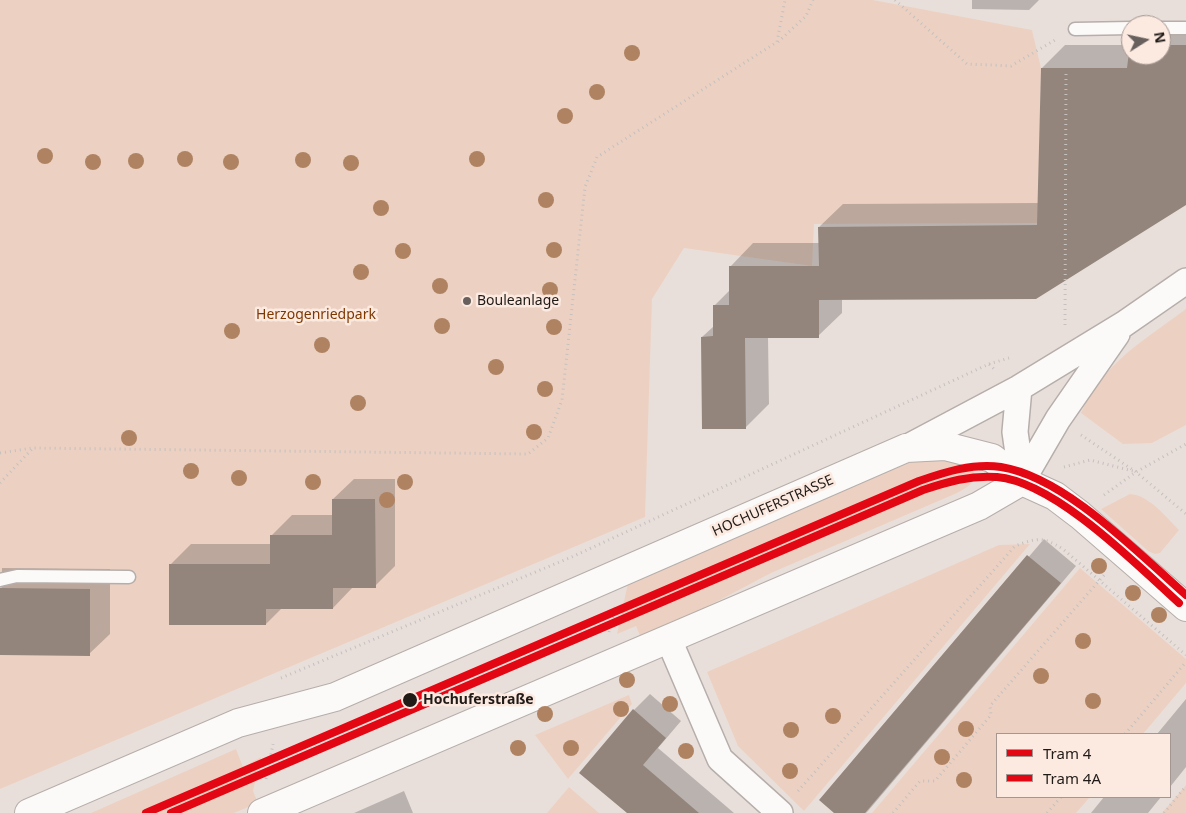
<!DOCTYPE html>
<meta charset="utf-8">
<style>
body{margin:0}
#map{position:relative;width:1186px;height:813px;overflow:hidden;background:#e9dfda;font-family:"Noto Sans",sans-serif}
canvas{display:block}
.legend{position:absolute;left:996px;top:733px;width:175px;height:65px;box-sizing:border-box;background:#fceae1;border:1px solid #a49791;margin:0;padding:6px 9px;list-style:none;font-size:15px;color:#211b18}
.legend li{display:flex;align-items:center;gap:10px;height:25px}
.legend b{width:25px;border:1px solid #a49791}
.north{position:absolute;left:1121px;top:15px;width:50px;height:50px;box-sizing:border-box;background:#fceae1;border:1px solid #a49791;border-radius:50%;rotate:80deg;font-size:14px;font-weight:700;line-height:20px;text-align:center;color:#211b18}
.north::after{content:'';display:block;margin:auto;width:18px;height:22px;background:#67605c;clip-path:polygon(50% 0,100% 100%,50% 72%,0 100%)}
</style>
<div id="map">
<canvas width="1186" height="813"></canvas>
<ul class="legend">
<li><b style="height:6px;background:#e30613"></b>Tram 4</li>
<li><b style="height:6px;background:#e30613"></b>Tram 4A</li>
</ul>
<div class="north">N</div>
</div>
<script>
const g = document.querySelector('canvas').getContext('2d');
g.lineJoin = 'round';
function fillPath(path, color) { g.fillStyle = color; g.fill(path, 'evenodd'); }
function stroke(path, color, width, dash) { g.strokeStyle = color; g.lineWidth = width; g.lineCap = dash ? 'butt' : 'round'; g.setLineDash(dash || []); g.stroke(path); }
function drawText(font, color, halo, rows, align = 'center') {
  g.font = font + ' "Noto Sans",sans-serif'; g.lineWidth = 5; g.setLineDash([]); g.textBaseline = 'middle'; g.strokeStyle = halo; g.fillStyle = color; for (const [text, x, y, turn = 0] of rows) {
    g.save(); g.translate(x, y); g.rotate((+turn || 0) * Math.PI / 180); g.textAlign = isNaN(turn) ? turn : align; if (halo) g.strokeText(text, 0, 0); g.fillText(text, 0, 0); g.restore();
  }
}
const green = new Path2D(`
 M0,0H873L1032,30L1041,68L1038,223L814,224L812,266L684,248L652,299L645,517L0,789Z
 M1186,309V425L1152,443L1123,444L1081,413C1104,362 1142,342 1186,309Z
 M934,457L971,463C978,482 973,484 957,493L771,573L642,641L636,626L617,634L628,583L911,462Z
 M1130,494C1149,495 1166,517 1179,530L1160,553L1155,554L1148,551L1101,509Z
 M1030,544L804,811L738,746L707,672L999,545Z
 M1080,568L1186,659V683L1143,734H997V797H1090L1076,813H872Z
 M629,695L632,704L568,779L535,735Z
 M236,749L243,767L261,757L253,791L258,803L234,813H91Z
 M1186,785V813H1162Z
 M569,787L599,813H547Z`);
const shadow = new Path2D(`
 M972,0H1039L1029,10L972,9Z
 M1155,21L1186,22V204L842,299V313L818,336L768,337L769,404L745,428L702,337L714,326V306L730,290V267L753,243H820L819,227L843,204L1039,203L1042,68L1065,45H1131V55H1161V25H1151Z
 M354,479H395V566L375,586L353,587L333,608H282L266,624L170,565L191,544H271V536L292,515H333V499Z
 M1044,539L1076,566L868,811L866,813H836L821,800Z
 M2,568L110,569V634L89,654H0Z
 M650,694L681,721L658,748L734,813H633L634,710Z
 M1186,699V767L1170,787V734H1157Z
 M404,791L413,813H354Z
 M1104,797H1161L1148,813H1091Z`);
const building = new Path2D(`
 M1130,44L1131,55H1161V45H1186V205L1036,299L819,300V338H745L746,429H702L701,337L713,336V305H729V266H819L818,227L1037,225L1041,68H1127Z
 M332,499H375L376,588H333V609H266V625H169V564H270V535H332Z
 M1027,555L1061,583L865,813H834L819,800Z
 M0,588L90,589V656L0,655Z
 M633,709L666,738L643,765L699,813H627L579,773Z`);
const path = new Path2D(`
 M895,0L967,64L1011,66L1055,40
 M778,42L806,16L813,0
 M1065,325L1066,73
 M989,364L1009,358
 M1081,435L1136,472L1186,514
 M0,453L32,448L528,454L548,438L562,400L585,187L597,157L777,42L785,0
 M1064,467L1090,460L1133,471
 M0,483L32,449
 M1104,495L1136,472L1186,444
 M609,632L615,607
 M281,678L574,556L989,364L994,369
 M1125,734L1186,662
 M266,779L273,744
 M798,791L1015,546C1037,538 1042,536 1063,549L1186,655
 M893,813L920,781H935L991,715L990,706L1105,574
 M1047,813L1061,797
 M1164,813L1186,786`);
const service = new Path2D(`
 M1161,28H1186
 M1075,29L1131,28
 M0,580L17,576L129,577`);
const minor = new Path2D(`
 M1019,388L1015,432L1022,481
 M906,448L1019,388L1124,324L1186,281
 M1022,481L1058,419L1117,334
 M669,640L720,759L780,813`);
const tertiary = new Path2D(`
 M29,813L238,723L335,697L906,448L945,446L992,458L1022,481L1055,496L1080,515L1186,607
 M262,813L979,506L1022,481`);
const tram1 = new Path2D(`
 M146,813L919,481C945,472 972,463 1001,467C1065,477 1138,553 1186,595`);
const tram2 = new Path2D(`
 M171,813L923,490C947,482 970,475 997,477C1055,482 1136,564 1179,603`);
const trees = [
 [632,53],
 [597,92],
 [565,116],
 [45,156],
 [185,159],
 [477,159],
 [303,160],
 [136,161],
 [93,162],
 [231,162],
 [351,163],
 [546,200],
 [381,208],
 [554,250],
 [403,251],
 [361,272],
 [440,286],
 [550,290],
 [442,326],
 [554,327],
 [232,331],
 [322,345],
 [496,367],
 [545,389],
 [358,403],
 [534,432],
 [129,438],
 [191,471],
 [239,478],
 [313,482],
 [405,482],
 [387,500],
 [1099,566],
 [1133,593],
 [1159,615],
 [1083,641],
 [1041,676],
 [627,680],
 [1093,701],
 [670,704],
 [621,709],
 [545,714],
 [833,716],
 [966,729],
 [791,730],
 [518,748],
 [571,748],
 [686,751],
 [942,757],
 [790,771],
 [964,780]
];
const markers = [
 [467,301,5,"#67605c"],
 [410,700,8,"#211b18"]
];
const poiNames = [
 ["Bouleanlage",477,301]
];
const parkNames = [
 ["Herzogenriedpark",316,315]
];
const streetNames = [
 ["HOCHUFERSTRASSE",773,506,-24]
];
const stopNames = [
 ["Hochuferstraße",423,700]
];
fillPath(green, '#ecd1c3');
fillPath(shadow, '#0003');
fillPath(building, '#93857c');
stroke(service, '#b5aeaa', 15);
stroke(minor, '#b5aeaa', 28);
stroke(tertiary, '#b5aeaa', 30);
stroke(path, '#c4c0be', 3, [1, 4]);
stroke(service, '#fcfaf9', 12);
stroke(minor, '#fcfaf9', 25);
stroke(tertiary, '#fcfaf9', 28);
stroke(tram1, '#e30613', 8);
stroke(tram2, '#e30613', 8);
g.fillStyle = '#af8362';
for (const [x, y] of trees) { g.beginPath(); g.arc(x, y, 8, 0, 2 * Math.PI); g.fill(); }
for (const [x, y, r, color] of markers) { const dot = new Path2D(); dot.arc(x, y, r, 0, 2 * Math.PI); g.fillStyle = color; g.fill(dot); stroke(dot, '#fceae1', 2); }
drawText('14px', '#211b18', '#fceae1', poiNames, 'left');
drawText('14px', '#7f3700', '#fceae1', parkNames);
drawText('14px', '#211b18', '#fceae1', streetNames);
drawText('bold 14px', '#211b18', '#fceae1', stopNames, 'left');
</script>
